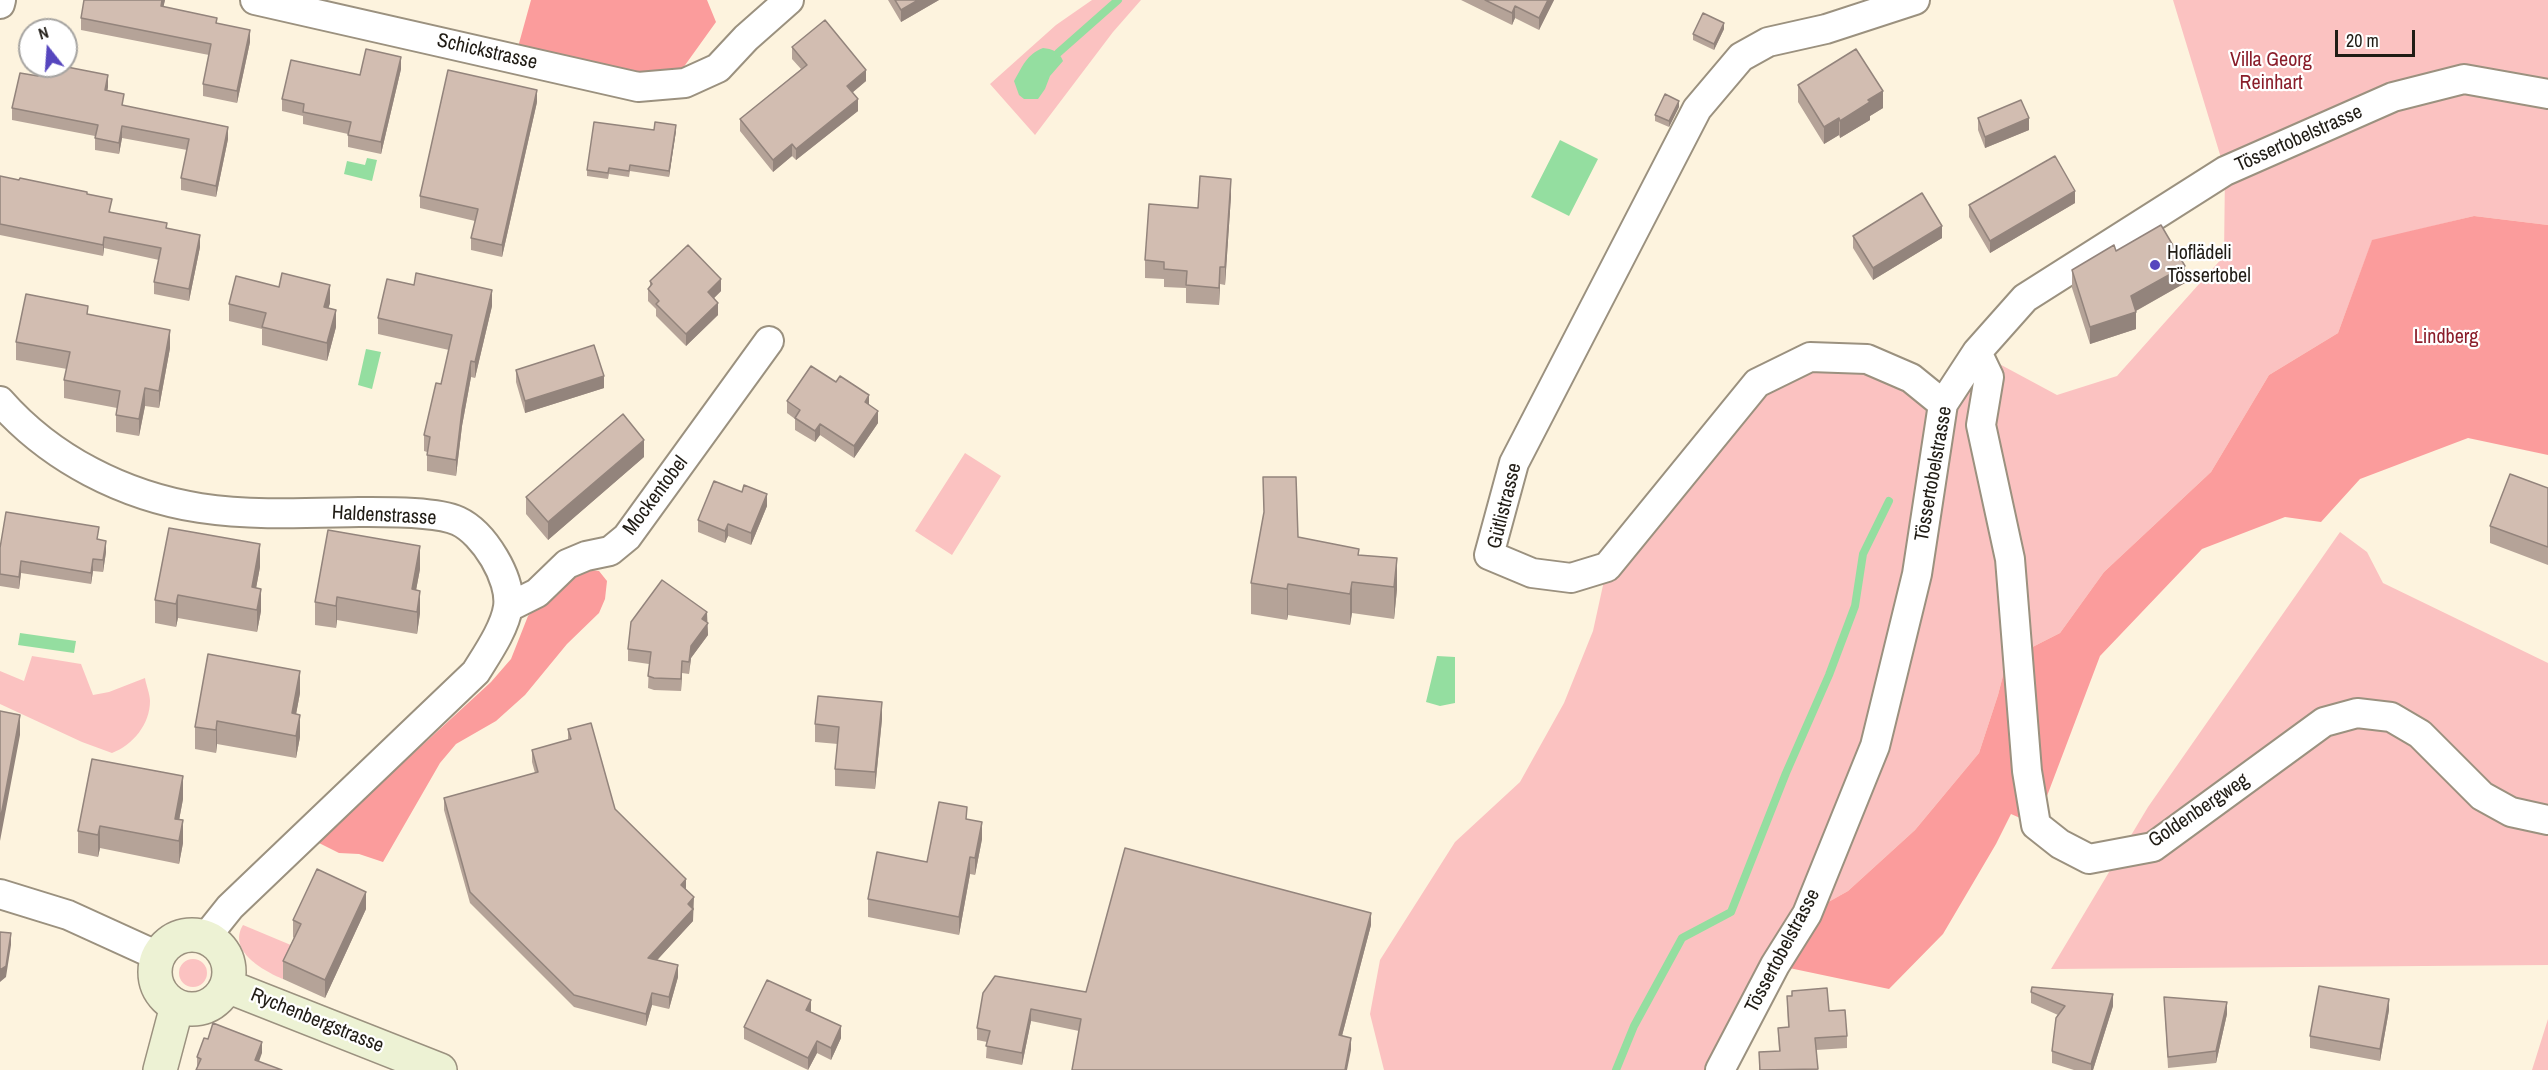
<!DOCTYPE html>
<meta charset="utf-8">
<style>
body{margin:0}
#map{position:relative;width:2548px;height:1070px;overflow:hidden;background:#fdf3de;font-family:"Archivo Narrow",sans-serif}
canvas{display:block}
.north{position:absolute;left:18px;top:18px;width:60px;height:60px;box-sizing:border-box;background:#fff;border:2px solid #a6a4a1;border-radius:50%;rotate:343deg;font-size:16px;font-weight:700;line-height:24px;text-align:center;color:#201c15}
.north::after{content:'';display:block;margin:auto;width:21px;height:27px;background:#5646be;clip-path:polygon(50% 0,100% 100%,50% 72%,0 100%)}
.scale{position:absolute;left:2335px;top:30px;width:80px;height:27px;box-sizing:border-box;border:3px solid #201c15;border-top:0;padding-left:8px;font-size:18px;line-height:21px;white-space:nowrap;color:#201c15;-webkit-text-stroke:4px #fff;paint-order:stroke}
</style>
<div id="map">
<canvas width="2548" height="1070"></canvas>
<div class="north">N</div>
<div class="scale">20 m</div>
</div>
<script>
const g = document.querySelector('canvas').getContext('2d');
g.lineJoin = 'round';
function fillPath(path, color) { g.fillStyle = color; g.fill(path, 'evenodd'); }
function stroke(path, color, width, dash) { g.strokeStyle = color; g.lineWidth = width; g.lineCap = dash ? 'butt' : 'round'; g.setLineDash(dash || []); g.stroke(path); }
function drawText(font, color, halo, rows, align = 'center') {
  g.font = font + ' "Archivo Narrow",sans-serif'; g.lineWidth = 4.5; g.setLineDash([]); g.textBaseline = 'middle'; g.strokeStyle = halo; g.fillStyle = color; for (const [text, x, y, turn = 0] of rows) {
    g.save(); g.translate(x, y); g.rotate((+turn || 0) * Math.PI / 180); g.textAlign = isNaN(turn) ? turn : align; if (halo) g.strokeText(text, 0, 0); g.fillText(text, 0, 0); g.restore();
  }
}
const green = new Path2D(`
 M1092,0H1141L1113,32L1035,135L990,84L1056,25Z
 M2173,0H2548V225L2474,216L2372,241L2338,333L2269,375L2211,472L2104,572L2060,633L2007,660L1998,695L1979,753L1915,830L1848,891L1807,914L1720,1070H1384L1370,1014L1380,960L1455,842L1520,782L1564,703L1593,631L1607,567L1757,383L1867,359L1943,404L1977,352L2057,395L2117,376L2224,256L2225,171Z
 M965,453L1001,476L952,555L915,531Z
 M2340,532L2367,552L2383,583L2548,663V965L2051,969L2148,807Z
 M32,656L81,664L93,695L109,692L145,678C146,685 150,694 150,701C150,724 133,745 112,753L82,742L0,704V671L24,681Z
 M243,925L298,948L283,979C264,971 227,951 243,925Z
 M179 973a14 14 0 1 1 28 0a14 14 0 1 1-28 0Z
 M2548,1019V1070H2532Z`);
const forest = new Path2D(`
 M531,0H707L716,22L683,68C628,81 572,59 518,47Z
 M2474,216L2548,225V455L2468,438L2360,479L2321,522L2285,517L2202,549L2100,656L2036,825L2011,814L1996,844L1943,934L1889,989L1775,965L1807,914L1848,891L1915,830L1979,753L1998,695L2007,660L2060,633L2104,572L2211,472L2269,375L2338,333L2372,240Z
 M584,569L599,571L607,581L605,599L599,613L567,644L525,695L496,721L456,744L440,763L383,862L359,854L339,853L317,842L491,682L511,659L528,616L537,606Z`);
const water = new Path2D(`
 M1043,48C1052,49 1059,51 1063,61L1050,76L1045,89L1038,99H1024L1019,95L1014,81C1023,66 1026,55 1043,48Z
 M1560,140L1598,159L1569,216L1531,197Z
 M367,158L377,160L372,181L344,174L347,161L365,165Z
 M366,349L381,352L372,389L358,385Z
 M20,633L76,641L74,653L18,645Z
 M1437,656L1455,657V703L1440,706L1426,702Z`);
const stream = new Path2D(`
 M1058,53L1118,0
 M1616,1070L1634,1026L1682,938L1731,912L1786,773L1829,675L1855,606L1863,554L1889,501`);
const street = new Path2D(`
 M255,0L638,87L685,83L718,68L746,38L789,0
 M1915,0L1826,29L1768,42L1741,57L1697,109L1514,463L1489,555L1532,573L1571,578L1607,567L1757,383L1810,357L1867,359L1911,378L1943,404
 M0,4L1,0
 M1977,352L1989,377L1981,425L2010,559L2027,771L2036,825L2060,844L2089,859L2153,847L2324,722L2357,713L2391,717L2420,734L2482,796L2511,812L2548,820
 M0,401C51,459 124,496 200,508C253,516 307,513 359,512C384,512 436,511 458,521C484,533 512,579 508,607C505,628 487,654 476,672L230,907L206,937
 M509,607L537,593L567,564L586,556L610,551L627,537L769,341
 M0,894L68,915L158,956
 M1720,1070L1775,965L1807,914L1875,746L1917,574L1943,404L1977,352L2025,298L2225,171L2393,97L2464,79L2548,94`);
const secondary = new Path2D(`
 M155 972a37 37 0 1 1 74 0a37 37 0 1 1-74 0Z
 M227,986L440,1070
 M160,1070L177,1006`);
const wall = new Path2D(`
 M165,0L163,7L217,23L250,42L237,103L203,96V84L209,55L81,30V18Z
 M888,0H939L901,22Z
 M1461,0H1554L1539,30L1515,18L1512,25Z
 M1724,29L1714,50L1693,40V34Z
 M792,47L866,81L852,93L858,111L796,160L792,156L773,172L740,131V119L801,69L792,59Z
 M401,69L381,154L348,147V134L303,124V116L282,111V99L360,75Z
 M1798,85L1883,108L1870,116V120L1840,138L1839,135L1824,144L1798,102Z
 M108,87L107,91L124,106L228,139L216,197L181,190V178L187,150L122,138L119,154L95,150V136L12,120V108Z
 M537,102L502,257L471,250V238L475,221L420,208V196Z
 M1679,107L1669,127L1655,121V115Z
 M1978,118L2029,130L1985,148L1978,130Z
 M654,130L676,131L669,177L630,171L629,177L609,174L608,179L587,176V170Z
 M0,176L87,194L111,212L167,228L200,247L189,301L154,294V282L159,260L104,248L103,256L0,235Z
 M1231,196L1225,285L1220,284L1219,305L1186,303V288L1164,287V279L1145,278V260L1198,208Z
 M2075,203L1990,253L1969,217V205Z
 M1853,236L1942,238L1873,280L1853,248Z
 M2116,251L2185,283L2136,311V329L2090,344L2072,288V270Z
 M650,281L721,291L714,298L718,315L686,346L656,316V309L648,301V289L650,287Z
 M330,303L328,308L336,327L327,361L262,345V329L229,321V304Z
 M492,306L475,378L471,377L462,426L456,476L427,471V452L424,451V435L441,384L449,350L378,334V318Z
 M88,315L170,348L159,408L145,406L139,436L116,432V415L117,408L64,398V380L67,369L16,360V342Z
 M516,370L604,388L525,413L516,382Z
 M787,401L869,405L878,423L854,458L820,435L815,442L795,430V419L787,413Z
 M644,457L548,540L526,514V497Z
 M2548,488V565L2490,543V526Z
 M742,492L767,506L751,545L728,536L725,543L698,532V520Z
 M1298,537L1359,555L1397,589L1394,619L1352,613L1350,625L1288,615L1287,620L1251,614V583Z
 M99,540L106,552L103,572L93,571L91,584L21,573L19,589L0,586V548Z
 M260,567L256,588L261,611L257,632L178,618L176,627L155,623V600Z
 M420,569L416,590L420,613L417,634L337,620L336,628L315,625V602Z
 M707,622L708,635L691,658L689,674L682,673L681,691L654,690L648,688L649,664L628,661V649Z
 M300,693L296,714L300,737L296,758L217,744L216,753L195,749V727Z
 M882,719L875,789L835,786V769L838,744L815,742V724Z
 M568,729L615,809L686,890L694,909L693,911V921L657,960L678,977L669,1009L652,1005L646,1026L574,1007L470,903L444,810V798L535,773L532,762V750L568,740Z
 M183,799L179,820L183,843L179,864L100,848L98,857L78,853V831Z
 M967,819L982,839L975,875L970,874L959,935L868,917V899L927,862Z
 M366,909L325,998L283,979V961L294,938L293,937V920Z
 M1371,925L1342,1036L1351,1050L1079,1031L1031,1021L1022,1065L986,1058L987,1042L977,1040V1028L983,993L1086,992Z
 M2031,992L2113,1006L2093,1070H2074L2052,1063V1051L2058,1015L2031,1003Z
 M1787,996L1829,1011L1847,1036V1048L1816,1050L1818,1070H1759V1052L1779,1051L1778,1028L1788,1027Z
 M2164,997L2227,1014L2216,1063L2168,1068Z
 M2389,1010L2380,1061L2310,1048V1036Z
 M811,1012L841,1038L831,1060L817,1053L808,1070L744,1039V1027Z
 M208,1039L262,1053L197,1068V1057Z`);
const shadedWall = new Path2D(`
 M162,0H165L161,18V6Z
 M918,0H939L901,22V10Z
 M1548,0H1554L1539,30V18Z
 M1515,6V18L1512,25V13Z
 M1724,23V29L1714,50V44Z
 M250,30V42L237,103V91Z
 M401,57V69L381,154V142Z
 M866,70V81L847,97V86Z
 M108,75V87L105,102V90Z
 M537,90V102L502,257V245Z
 M1883,91V108L1870,116V120L1840,138V121L1868,100Z
 M858,99V111L796,160V149Z
 M1679,101V107L1669,127V121Z
 M1839,118V135L1824,144V127Z
 M2029,118V130L1985,148V137Z
 M676,125V131L669,177V171Z
 M122,126V138L119,154V143Z
 M228,127V139L216,197V186Z
 M792,144V156L773,172V160Z
 M1231,179V196L1225,285V267Z
 M2075,191V203L1990,253V241Z
 M1942,226V238L1873,280V268Z
 M200,235V247L189,301V289Z
 M104,237V248L103,256V245Z
 M2185,266V283L2132,313L2136,312V329L2090,344V327L2131,296Z
 M1220,267V284L1219,305V288Z
 M721,279V291L708,304V292Z
 M330,285V303L324,324V307Z
 M492,290V306L475,378V362Z
 M718,303V315L686,346V334Z
 M336,310V327L327,361V343Z
 M170,330V348L159,408V391Z
 M471,361V377L462,426L456,476V460L462,410Z
 M604,376V388L525,413V401Z
 M145,388V406L139,436V419Z
 M869,395V407L865,402Z
 M878,411V423L854,458V446Z
 M820,424V435L815,442V431Z
 M644,440V457L548,540V522Z
 M767,494V506L751,545V533Z
 M728,524V536L725,543V531Z
 M106,541V552L103,572V560Z
 M260,544V567L252,610V587Z
 M420,546V569L412,612V589Z
 M1397,558V589L1394,619V587Z
 M93,559V571L91,584V573Z
 M21,561V573L19,589V577Z
 M1352,582V613L1350,625V594Z
 M1288,584V615L1287,620V589Z
 M261,589V611L257,632V610Z
 M420,591V613L417,634V612Z
 M178,595V618L176,627V604Z
 M337,597V620L336,628V606Z
 M707,612L708,635L691,658L689,674L691,646L702,619Z
 M682,661V673L681,691V679Z
 M300,671V693L292,736V713Z
 M882,702V719L875,789V772Z
 M20,715V735L0,841V821Z
 M300,715V737L296,758V736Z
 M217,721V744L216,753V730Z
 M183,776V799L175,842V819Z
 M183,820V843L179,864V841Z
 M982,822V839L975,875V858Z
 M100,826V848L98,857V835Z
 M970,857V874L959,935V917Z
 M686,879V891L681,885Z
 M366,892V909L325,998V980Z
 M694,897L693,921L648,970V958L688,904Z
 M1371,913V925L1339,1047V1035Z
 M11,933V945L6,977L0,982V970Z
 M678,965V977L669,1009V997Z
 M652,993V1005L646,1026V1014Z
 M2113,994V1006L2093,1070H2091V1064Z
 M2389,999V1010L2380,1061V1049Z
 M811,1000V1012L806,1010Z
 M2227,1002V1014L2216,1063V1051Z
 M1031,1009V1021L1022,1065V1053Z
 M841,1026V1038L831,1060V1048Z
 M1351,1038V1050L1347,1070H1345Z
 M817,1041V1053L808,1070V1058Z
 M262,1042V1053L256,1070L255,1060Z`);
const building = new Path2D(`
 M84,0H162L161,6L217,18L216,23L250,30L237,91L203,84L211,44L81,18Z
 M895,0H918L901,10Z
 M1485,0H1548L1539,18L1515,6L1512,13Z
 M1703,13L1724,23L1714,44L1693,34Z
 M825,20L866,70L847,86L858,99L796,149L792,144L773,160L740,119L807,65L792,47Z
 M366,49L401,57L381,142L348,135L351,122L303,112L304,104L282,99L291,60L360,75Z
 M1856,49L1883,91L1868,100L1870,102L1840,121L1839,118L1824,127L1798,85Z
 M40,66H62L108,75L105,90L124,94L122,105L228,127L216,186L181,178L189,139L122,126L119,143L95,138L98,125L12,108L20,73L38,76Z
 M448,70L537,90L502,245L471,238L478,209L420,196Z
 M1665,94L1679,101L1669,121L1655,115Z
 M2021,100L2029,118L1985,137L1978,118Z
 M594,122L654,130L655,122L676,125L669,171L630,165L629,171L609,168L608,173L587,170Z
 M2055,156L2075,191L1990,241L1969,205Z
 M0,176L19,180L20,178L87,192V194L112,199L109,212L167,223L166,228L200,235L189,289L154,282L161,248L104,237L103,245L0,224Z
 M1200,176L1231,179L1225,267H1220L1219,288L1186,285L1187,271L1164,269V262L1145,260L1149,204L1198,208Z
 M1922,193L1942,226L1873,268L1853,236Z
 M2161,225L2185,266L2131,296L2136,312L2090,327L2072,270L2114,245L2116,251Z
 M688,245L721,279L708,292L718,303L686,334L656,304L659,301L648,289L652,284L650,281Z
 M282,273L330,285L324,307L336,310L327,343L262,327L266,313L229,304L236,276L279,287Z
 M416,273L492,290L475,362L471,361L462,410L456,460L427,455L430,437L424,435L436,383L441,384L452,335L378,318L387,279L414,285Z
 M26,294L88,306L87,314L170,330L159,391L145,388L139,419L116,415L120,391L64,380L70,352L16,342Z
 M594,345L604,376L525,401L516,370Z
 M811,366L836,382L840,376L869,395L865,402L878,411L854,446L820,424L815,431L795,418L800,410L787,401Z
 M623,414L644,440L548,522L526,497Z
 M2510,474L2548,488V547L2490,526Z
 M1263,477H1296L1298,537L1359,549L1358,555L1397,558L1394,587L1352,582L1350,594L1288,584L1287,589L1251,583L1264,512Z
 M714,481L742,492L744,485L767,494L751,533L728,524L725,531L698,520Z
 M6,512L99,527L97,539L106,541L103,560L93,559L91,573L21,561L19,577L0,574V548Z
 M169,528L260,544L252,587L261,589L257,610L178,595L176,604L155,600Z
 M328,530L420,546L412,589L420,591L417,612L337,597L336,606L315,602Z
 M662,580L707,612L702,619L708,623L691,646L689,662L682,661L681,679L654,678L648,676L651,652L628,649L631,622Z
 M208,654L300,671L292,713L300,715L296,736L217,721L216,730L195,727Z
 M818,696L882,702L875,772L835,769L839,727L815,724Z
 M0,711L20,715L0,821Z
 M591,723L615,809L686,879L681,885L694,897L688,904L693,909L648,958L678,965L669,997L652,993L646,1014L574,995L470,892L444,798L538,772L532,750L571,739L568,729Z
 M92,759L183,776L175,819L183,820L179,841L100,826L98,835L78,831Z
 M939,802L967,807L966,819L982,822L975,858L970,857L959,917L868,899L877,852L927,862Z
 M1125,848L1371,913L1339,1035L1351,1038L1345,1070H1072L1081,1019L1031,1009L1022,1053L986,1046L990,1031L977,1028L983,993L995,976L1086,992Z
 M317,869L366,892L325,980L283,961L301,924L293,920Z
 M0,932L11,933L6,966L0,970Z
 M767,980L811,1000L806,1010L841,1026L831,1048L817,1041L808,1058L744,1027Z
 M2319,986L2389,999L2380,1049L2310,1036Z
 M2032,987L2113,994L2091,1064L2052,1051L2056,1018L2065,1006L2031,992Z
 M1827,988L1829,1011L1845,1010L1847,1036L1815,1038L1818,1069L1760,1070L1759,1052L1780,1051L1778,1028L1789,1027L1787,996H1792V991Z
 M2164,997L2227,1002L2216,1051L2168,1057Z
 M213,1023L262,1042L255,1060L282,1070H196L201,1059L197,1057L204,1038L208,1039Z`);
const markers = [
 [2155,265,6,"#5646be"]
];
const streetNames = [
 ["Schickstrasse",487,52,13],
 ["Tössertobelstrasse",2299,139,-24],
 ["Tössertobelstrasse",1934,474,-80],
 ["Mockentobel",656,496,-53],
 ["Gütlistrasse",1505,506,-76],
 ["Haldenstrasse",384,516,3],
 ["Goldenbergweg",2199,811,-34],
 ["Tössertobelstrasse",1783,951,-62],
 ["Rychenbergstrasse",317,1021,22]
];
const parkNames = [
 ["Villa Georg",2271,61],
 ["Reinhart",2271,84],
 ["Lindberg",2446,338]
];
const poiNames = [
 ["Hoflädeli",2167,254],
 ["Tössertobel",2167,277]
];
fillPath(green, '#fbc2c1');
fillPath(forest, '#fb9c9c');
fillPath(water, '#94dea0');
stroke(stream, '#94dea0', 8);
stroke(street, '#9b917f', 32);
stroke(secondary, '#9b917f', 36);
stroke(street, '#fff', 28);
stroke(secondary, '#edf2d4', 33);
fillPath(wall, '#b5a398');
fillPath(shadedWall, '#93847c');
fillPath(building, '#d2bdb1');
stroke(building, '#93847c', 1.5);
for (const [x, y, r, color] of markers) { const dot = new Path2D(); dot.arc(x, y, r, 0, 2 * Math.PI); g.fillStyle = color; g.fill(dot); stroke(dot, '#fff', 2); }
drawText('20px', '#201c15', '#fff', streetNames);
drawText('20px', '#8a1d2a', '#fff', parkNames);
drawText('20px', '#201c15', '#fff', poiNames, 'left');
</script>
